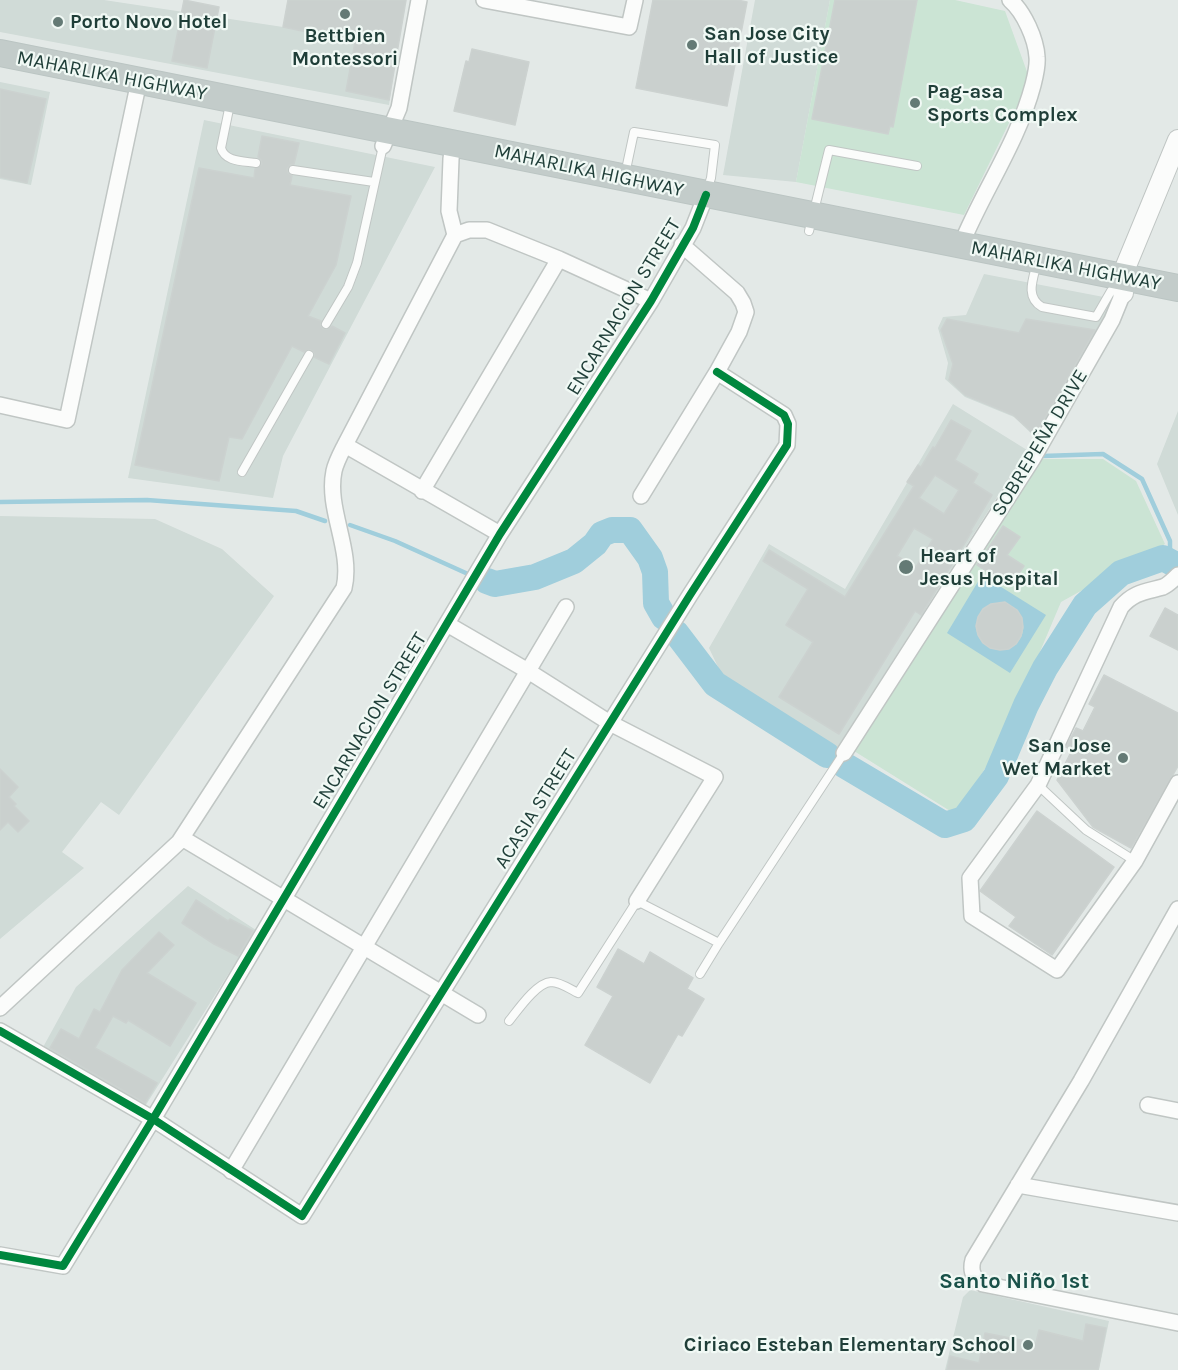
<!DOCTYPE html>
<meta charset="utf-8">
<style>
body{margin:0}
canvas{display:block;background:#e3e9e7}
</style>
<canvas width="1178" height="1370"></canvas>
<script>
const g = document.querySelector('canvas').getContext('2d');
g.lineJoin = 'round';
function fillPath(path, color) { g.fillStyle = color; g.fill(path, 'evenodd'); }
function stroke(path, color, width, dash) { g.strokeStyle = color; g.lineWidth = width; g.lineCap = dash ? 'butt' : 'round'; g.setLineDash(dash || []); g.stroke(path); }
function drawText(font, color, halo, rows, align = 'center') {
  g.font = font + ' Karla,sans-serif'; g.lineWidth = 4.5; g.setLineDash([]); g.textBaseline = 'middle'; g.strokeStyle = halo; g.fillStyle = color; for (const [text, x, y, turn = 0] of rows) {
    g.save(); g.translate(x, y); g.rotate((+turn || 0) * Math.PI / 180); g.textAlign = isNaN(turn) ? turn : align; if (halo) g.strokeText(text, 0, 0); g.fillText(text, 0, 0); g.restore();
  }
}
const built = new Path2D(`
 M0,0H104L283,27L397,50L389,105L0,32Z
 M755,0H830L796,182L723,175Z
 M0,82L50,92L31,185L0,179Z
 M204,120L435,167L283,456L273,498L128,478Z
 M984,274L1114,299L1038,440L1014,417L965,397L945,379L948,363L938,328L943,317L966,315Z
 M953,404L1027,450L836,750L727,686L709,648L769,544L845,589Z
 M1178,411V515L1157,464Z
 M0,516L155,519L222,549L274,596L119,815L101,802L62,852L84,868L0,939Z
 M188,886L256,930L144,1108L42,1049L76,987Z
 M970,1290L1109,1321L1099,1370H945L963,1297Z`);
const green = new Path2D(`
 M830,0H955L1005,11L1030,80L964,215L796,182Z
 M1042,459H1103L1136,481L1165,544L1061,602L1000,746L955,814L854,751Z`);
const water = new Path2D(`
 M982,575L1046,615L1010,673L947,633ZM1000,603C1015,606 1029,621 1021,637C1005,668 958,637 984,611C990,606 992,604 1000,603Z`);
const stream = new Path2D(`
 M1043,456L1103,454L1142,479L1170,541V562
 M0,502L147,500L296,511L325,521
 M350,525L395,541L468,574`);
const river = new Path2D(`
 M487,581L495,584L535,577L574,561L595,544L602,534L612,530H630L650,558L655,572L656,603L664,617
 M677,634L715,684L827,755
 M844,765L945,825L964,819L996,776L1026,705L1045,668L1085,605L1121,573L1163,558L1178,566`);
const building = new Path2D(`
 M184,0L219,7L207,68L172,61Z
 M288,0H406L389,100L346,91L355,42L283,27Z
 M653,0H737L747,2L727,106L636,88Z
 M835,0H917L893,127L890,126L888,134L812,119Z
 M472,49L529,62L515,125L454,111L466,61L469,62Z
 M0,89L46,99L27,183L0,177Z
 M262,136L299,143L294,164L290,165L287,169L288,173L292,176L290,185L351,196L336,265L308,316L321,321V326L323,329H328L332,326L345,333L329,364L314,357V353L311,350L304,352L292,346L242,439L229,437L219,481L135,465L199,168L254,178L255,169L262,164L261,160L258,157Z
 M947,319L1019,333L1026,319L1095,330L1035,435L1013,415L965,395L949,380L953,364L941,330Z
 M951,420L971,431L955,460L978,474L973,483L992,495L971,530L972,531L921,615L915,611L839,734L779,697L813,642L786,625L808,589L763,561L769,550L845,597L914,486L907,482L918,465L921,467L933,447L935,448ZM935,475L959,490L944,514L919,498ZM914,528L933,539L916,567L897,556Z
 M1003,526L1020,537L1007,555L1024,566L1010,587L977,565Z
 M1005,602L1017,610L1022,618L1023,627L1021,636L1016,644L1009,649L1000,650L990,648L983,643L978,635L976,626L978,617L983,609L991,604Z
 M1165,608L1178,615V650L1150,636Z
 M1104,675L1178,713V766L1131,848L1093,827L1057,780L1072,750L1066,747L1076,728L1083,731L1095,707L1089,704Z
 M0,769L18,787L9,797L16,804L14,806L29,821L18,832L8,822L0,830Z
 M1037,811L1114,867L1052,955L1009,926L1016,917L980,891Z
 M196,900L228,921L230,919L253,931L238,956L214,944L182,923Z
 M159,932L174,945L147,973L196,1003L170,1046L128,1020L126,1023L113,1016L95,1048L157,1083L145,1103L50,1048L61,1029L79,1039L94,1009L100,1012L122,970Z
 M618,949L644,964L650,952L693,978L687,989L704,999L682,1036L678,1034L650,1083L585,1045L613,996L597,987Z
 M1086,1324L1106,1328L1098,1370H947L950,1356L979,1363L985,1333L1036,1343L1039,1330L1083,1341Z`);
const service = new Path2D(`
 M230,104L221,148C225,162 243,161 256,163
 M293,170L374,182
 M624,173L627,165L634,132L715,145L711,178L707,190
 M809,231L829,150L917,166
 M1037,263C1033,279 1025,297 1042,307L1096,317L1111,291
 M326,324L348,287L357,263L383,146
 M242,472L309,355
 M1038,785L1086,830L1135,861
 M700,974L719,943
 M509,1021C518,1010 536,983 551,982C560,982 570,989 578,993L637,901L719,943L844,753`);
const minor = new Path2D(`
 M484,0L629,27L635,0
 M383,146L399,108L419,0
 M455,235L469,230H487L559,259L651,301
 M961,245C983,191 1018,142 1033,85C1035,77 1038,66 1037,57C1036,39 1024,12 1010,0
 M0,405L67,420L139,81
 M345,445L500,534
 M422,491L559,259
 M641,496L717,372L739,332L746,312L743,303L737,293L682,245
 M1178,575C1174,579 1168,585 1163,587C1145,592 1134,592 1121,607L1038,785L970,878L972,916L1057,970L1135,861L1178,783
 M447,624L528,671L610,723L715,777L637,901
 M844,753L1032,460L1112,320L1123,293
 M182,838L478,1015
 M1178,909L1081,1081L973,1260C970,1271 973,1278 983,1284L1178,1323
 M0,1008L179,842L344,588C353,550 326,509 334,471C336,462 341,453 345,445L455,235L449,211L451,159L453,143
 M0,1031L153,1119L302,1216L690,595L787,445L788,424L784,415L717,372
 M1148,1105L1178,1111
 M231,1171L566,607
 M1018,1185L1178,1213
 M0,1255L63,1266L153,1119L500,534L651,301L693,228L706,195`);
const tertiary = new Path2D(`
 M1123,293L1121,278L1178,140`);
const trunk = new Path2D(`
 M0,53L1178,288`);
const cycleway = new Path2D(`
 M0,1031L153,1119L302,1216L690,595L787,445L788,424L784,415L717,372
 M0,1255L63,1266L153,1119L500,534L651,301L693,228L706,195`);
const markers = [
 [345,14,6,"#647a75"],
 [58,22,6,"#647a75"],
 [692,45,6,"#647a75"],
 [915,103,6,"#647a75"],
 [906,567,8,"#647a75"],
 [1123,758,6,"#647a75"],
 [1028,1345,6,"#647a75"]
];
const poiNames = [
 ["Porto Novo Hotel",70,22],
 ["San Jose City",704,34],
 ["Hall of Justice",704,57],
 ["Bettbien",345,36,"center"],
 ["Montessori",345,59,"center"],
 ["Pag-asa",927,92],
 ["Sports Complex",927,115],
 ["Heart of",920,556],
 ["Jesus Hospital",920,579],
 ["San Jose",1111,746,"right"],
 ["Wet Market",1111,769,"right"],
 ["Ciriaco Esteban Elementary School",1016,1345,"right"]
];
const streetNames = [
 ["MAHARLIKA HIGHWAY",112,76,11],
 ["MAHARLIKA HIGHWAY",589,171,12],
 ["MAHARLIKA HIGHWAY",1066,266,11],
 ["ENCARNACION STREET",624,307,-59],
 ["SOBREPEÑA DRIVE",1040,443,-59],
 ["ENCARNACION STREET",370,721,-59],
 ["ACASIA STREET",536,809,-58]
];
const quarterNames = [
 ["Santo Niño 1st",1014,1282]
];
fillPath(built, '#d0dbd7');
fillPath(green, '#cbe4d4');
fillPath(water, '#a0cedc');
stroke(stream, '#a0cedc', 4.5);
stroke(river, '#a0cedc', 26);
fillPath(building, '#cad0ce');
stroke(building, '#ccd2d0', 1.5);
stroke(service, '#c0c6c4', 10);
stroke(minor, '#c0c6c4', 18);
stroke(tertiary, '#c0c6c4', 22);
stroke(trunk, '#bbc5c3', 28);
stroke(service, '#fbfcfb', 8);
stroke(minor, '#fbfcfb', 15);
stroke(tertiary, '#fbfcfb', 20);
stroke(trunk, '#c3ccca', 26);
stroke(cycleway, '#00873e', 8);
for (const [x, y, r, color] of markers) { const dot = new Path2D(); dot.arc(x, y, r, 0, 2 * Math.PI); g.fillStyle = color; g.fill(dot); stroke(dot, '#f1f9f5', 2); }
drawText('bold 20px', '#1f3e38', '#f1f9f5', poiNames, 'left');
drawText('20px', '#1f3e38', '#f1f9f5', streetNames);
drawText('bold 22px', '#195249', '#f1f9f5', quarterNames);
</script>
